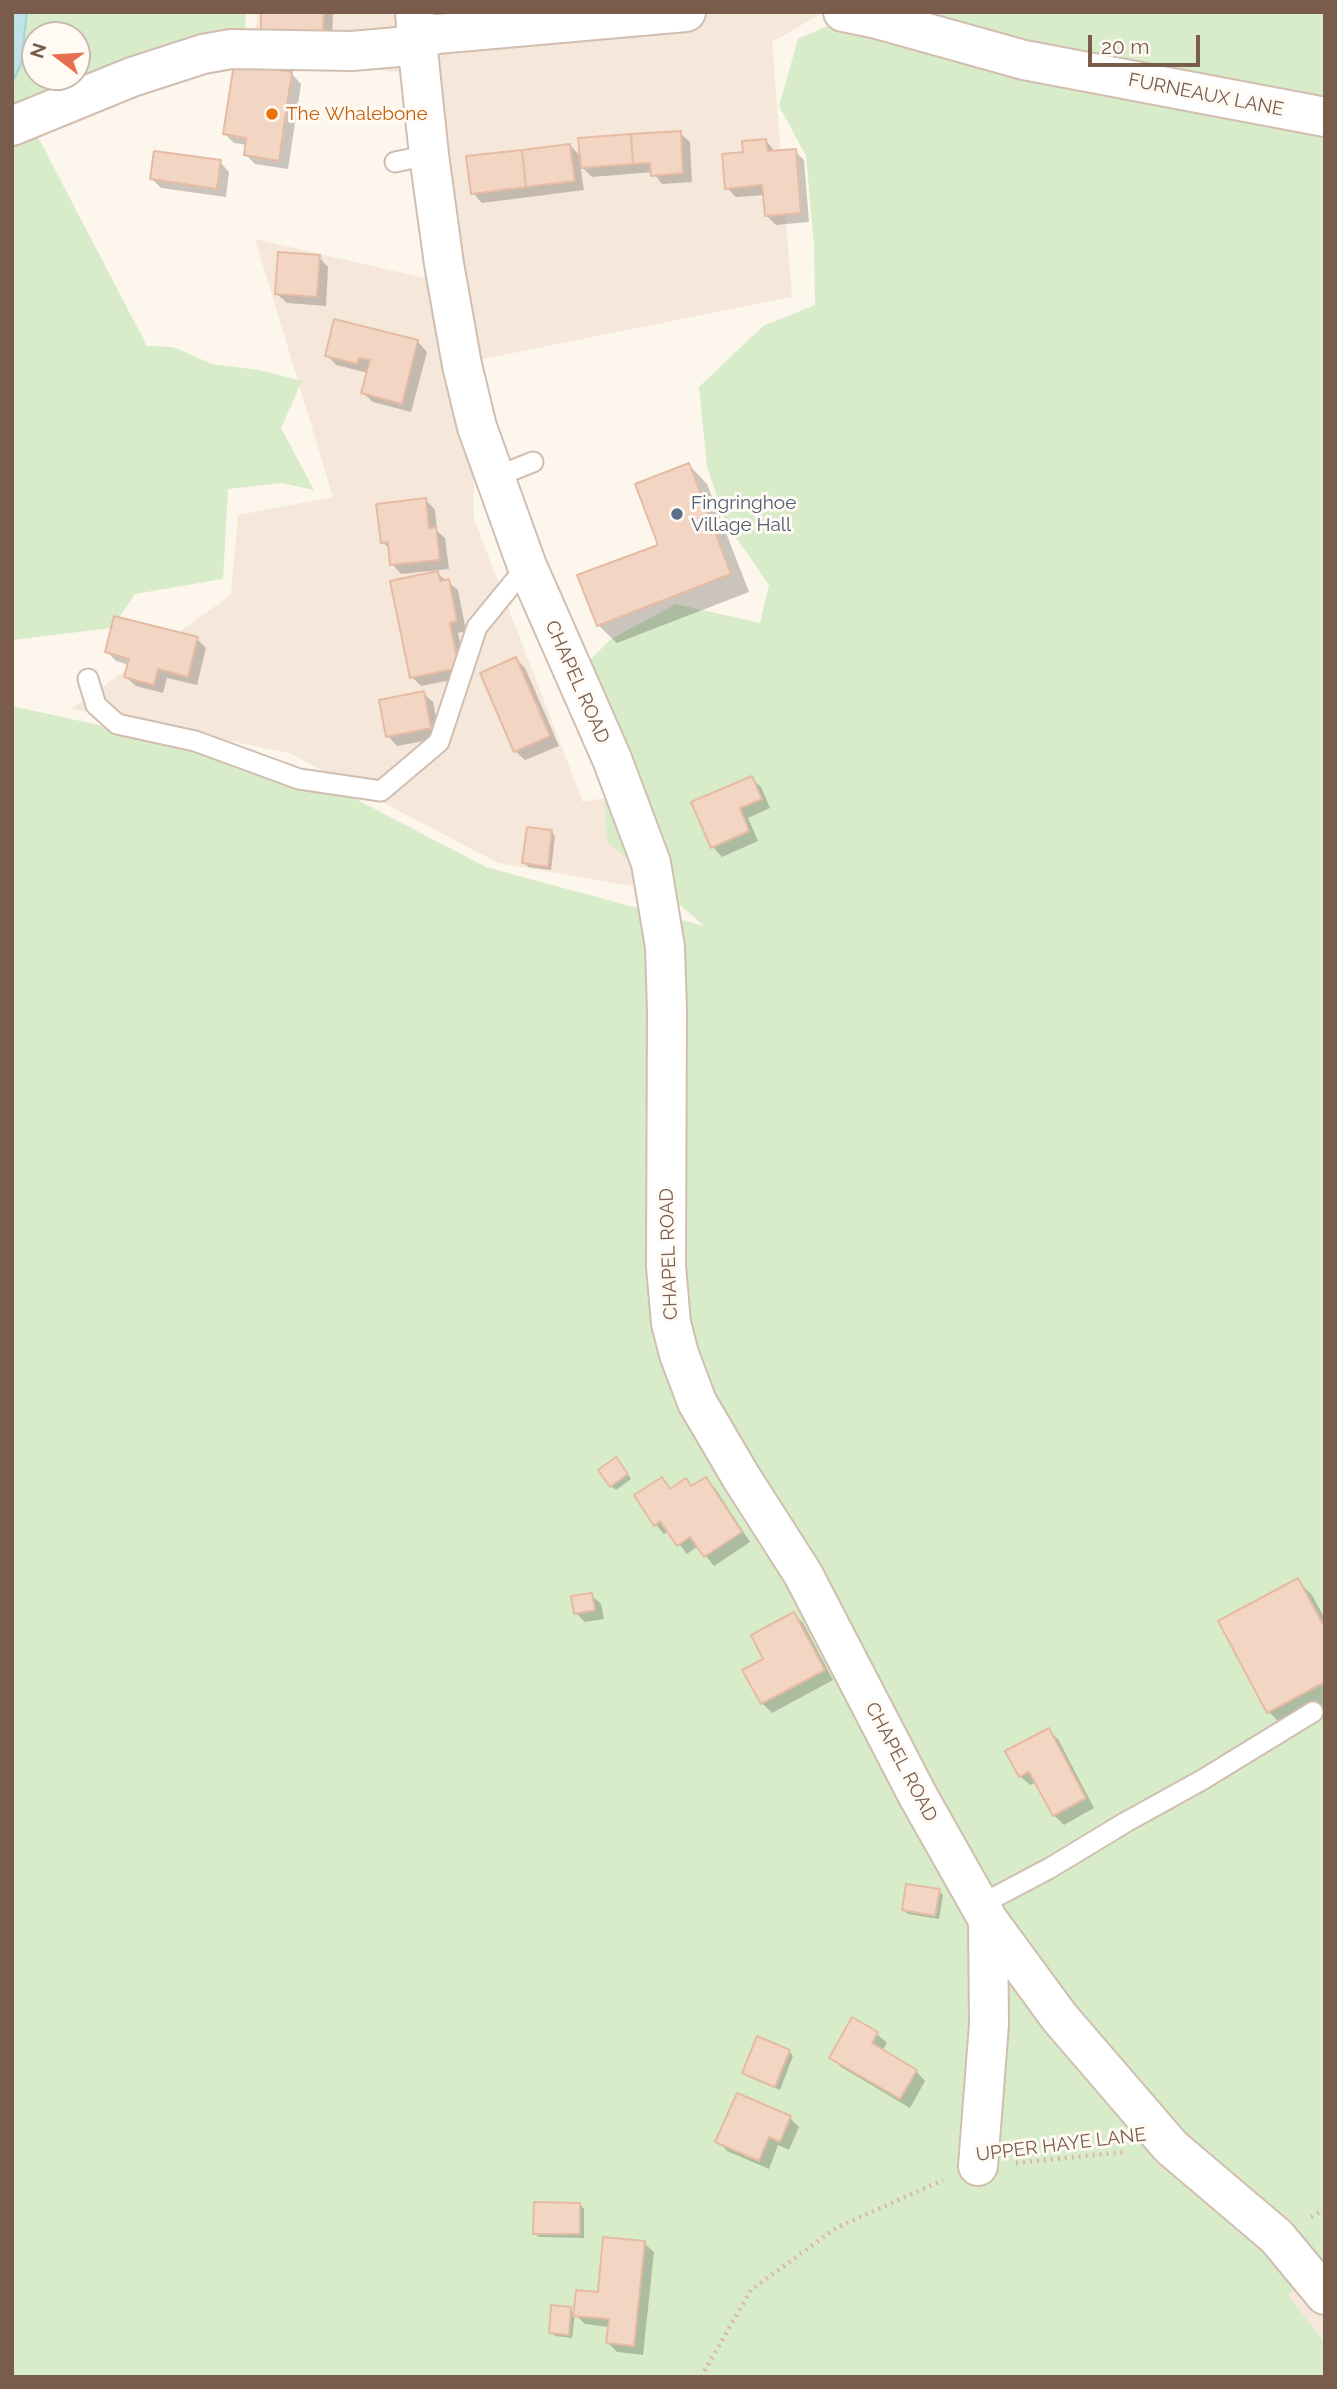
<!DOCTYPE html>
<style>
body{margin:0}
#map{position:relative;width:1337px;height:2389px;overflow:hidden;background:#fdf6ec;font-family:Raleway,sans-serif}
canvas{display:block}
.frame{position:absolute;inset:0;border:14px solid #7a5c4d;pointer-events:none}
.north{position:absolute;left:21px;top:21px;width:70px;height:70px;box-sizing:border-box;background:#fffaf3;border:2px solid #cabbb1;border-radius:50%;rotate:287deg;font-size:19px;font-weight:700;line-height:28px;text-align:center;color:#7a5c4d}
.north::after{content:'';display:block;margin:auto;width:24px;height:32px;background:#e76f51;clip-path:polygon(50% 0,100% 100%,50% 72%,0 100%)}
.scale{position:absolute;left:1088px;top:35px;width:112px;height:32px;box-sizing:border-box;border:4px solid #7a5c4d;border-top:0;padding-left:9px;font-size:21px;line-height:24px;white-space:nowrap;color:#7a5c4d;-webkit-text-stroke:5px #fffaf3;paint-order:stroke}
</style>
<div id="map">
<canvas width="1337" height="2389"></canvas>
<div class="frame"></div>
<div class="north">N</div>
<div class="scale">20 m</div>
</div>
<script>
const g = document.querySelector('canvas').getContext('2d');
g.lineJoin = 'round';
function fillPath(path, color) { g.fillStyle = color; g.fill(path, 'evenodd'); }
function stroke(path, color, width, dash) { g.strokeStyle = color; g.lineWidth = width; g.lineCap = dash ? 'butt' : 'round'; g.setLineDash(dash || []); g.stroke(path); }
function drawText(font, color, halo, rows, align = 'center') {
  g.font = font + ' Raleway,sans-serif'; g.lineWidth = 6; g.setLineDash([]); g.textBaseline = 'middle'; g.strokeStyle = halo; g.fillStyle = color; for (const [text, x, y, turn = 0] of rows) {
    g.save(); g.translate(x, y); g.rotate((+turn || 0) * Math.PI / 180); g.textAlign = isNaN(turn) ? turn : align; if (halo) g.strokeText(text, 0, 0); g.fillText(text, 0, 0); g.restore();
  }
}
const residential = new Path2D(`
 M258,12H824L772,42L792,297L473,361L474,519L583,802L821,758L847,923L498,863L289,753L71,709L231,595L238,515L333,497L255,239L455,285L428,75L251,58Z
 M1325,2260V2343L1287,2295Z`);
const green = new Path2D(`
 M27,12H246L245,29L208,33L177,41L12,105V83L21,64ZM35,35H77V77H35Z
 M859,12H1325V2260L1288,2295L1325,2343V2377H12V706L298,769L486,867L704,926L607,841L600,704L583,667L611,639L676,604L760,623L769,585L726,523L707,467L699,387L763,326L815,305L814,245L806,156L779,106L798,39Z
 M38,137L147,346L173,347L212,364L259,370L302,381L281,428L314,490L282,483L228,489L223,579L135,594L112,628L12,640V142Z`);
const water = new Path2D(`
 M12,12H27L21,64L12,83Z`);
const shadow = new Path2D(`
 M263,12H333L332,41L272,39L262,29Z
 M292,74L301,84L288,169L255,164L246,155L247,145L234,143L225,134Z
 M680,133L690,142L692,182L662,184L653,172L592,177L580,165L584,190L482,203L473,193L570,145L582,158Z
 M766,140L775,152L795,151L804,160L809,222L776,225L766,215L765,195L736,197L727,188L745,154Z
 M220,162L229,172L226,197L161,188L152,179Z
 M319,257L328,267L326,306L287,303L277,294Z
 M335,321L418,342L427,352L411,412L373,402L363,393L368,373L336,365L327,355Z
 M689,465L707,484L749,592L617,643L598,625L660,546Z
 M426,500L435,510L437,531L445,538L449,569L401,574L392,564L391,550L382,542Z
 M437,573L458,590L466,631L458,633L467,677L421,686L412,677Z
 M197,639L206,648L197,685L167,678L163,693L136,686L126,677L129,665L116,661L107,652Z
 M516,659L525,668L559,746L525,760L515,751Z
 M423,693L433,702L440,738L397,746L388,736Z
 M751,778L761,787L770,808L748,818L758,841L722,857L713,847Z
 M551,831L555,836L551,870L529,867L524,863Z
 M620,1463L631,1479L616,1490L611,1486Z
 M705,1479L715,1488L750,1542L714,1566L698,1546L687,1554L669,1531L664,1534L655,1524L662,1480L672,1490L686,1481L693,1488Z
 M1298,1581L1312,1595L1325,1619V1704L1283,1726L1269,1712Z
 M591,1595L601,1604L604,1619L585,1622L576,1613Z
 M794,1614L803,1623L833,1680L772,1713L762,1703L744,1671L765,1659Z
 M1048,1730L1058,1739L1094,1808L1064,1825L1054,1815L1036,1782L1030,1785L1020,1776Z
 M939,1891L943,1895L939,1919L908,1914L904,1910Z
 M853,2020L877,2034L887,2043L882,2051L916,2071L925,2081L910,2108L841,2067L831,2057Z
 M789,2051L793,2056L780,2090L748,2077L744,2073Z
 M790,2118L799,2127L789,2150L778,2145L769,2169L727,2151L718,2141Z
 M580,2204L584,2209V2238L539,2237L535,2233Z
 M644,2243L654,2252L643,2355L617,2352L608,2343L609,2327L585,2324L575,2314L572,2338L555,2336L550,2332L570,2309L575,2314L599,2294Z`);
const building = new Path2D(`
 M261,12H324L323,33L261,30Z
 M234,64L292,72L279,161L244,155L246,138L223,134Z
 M681,131L683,173L651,176L650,163L633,164L631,134Z
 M631,134L633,164L581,168L578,138Z
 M766,139L768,151L796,149L801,213L765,216L762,185L725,189L722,154L743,152L742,141Z
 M570,144L575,181L526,187L522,150Z
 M522,150L526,187L471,194L466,156Z
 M154,151L221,160L217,189L150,179Z
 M278,252L320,255L317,297L275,294Z
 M334,319L418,340L402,404L361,393L370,360L359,358L357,364L325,356Z
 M689,463L731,574L597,626L577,575L658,545L635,484Z
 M426,498L429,528L436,527L440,560L390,565L388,542L381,543L376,504Z
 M438,571L440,581L449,579L457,621L450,623L459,668L410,678L390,581Z
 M114,616L198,637L188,677L158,669L154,685L124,677L129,659L105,652Z
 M516,657L550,736L514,752L480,673Z
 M424,691L431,728L386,737L379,700Z
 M752,776L762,799L740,808L749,831L711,848L691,802Z
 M527,827L552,830L548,867L522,863Z
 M616,1457L628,1474L610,1487L598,1470Z
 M662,1477L670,1489L686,1478L691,1486L706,1477L742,1532L704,1557L690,1537L677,1546L660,1521L654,1526L634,1495Z
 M1298,1578L1325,1628V1682L1267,1713L1218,1621Z
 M592,1593L595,1610L574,1614L571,1596Z
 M794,1612L825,1670L761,1704L742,1670L763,1659L751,1635Z
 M1049,1728L1086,1798L1053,1816L1029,1772L1019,1777L1005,1751Z
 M906,1884L940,1889L935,1916L902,1910Z
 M852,2017L878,2032L872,2043L917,2070L900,2099L829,2058Z
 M757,2036L790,2050L775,2087L742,2073Z
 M737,2093L791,2116L780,2142L769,2137L759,2161L715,2142Z
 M534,2202L580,2203V2234H533Z
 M603,2237L645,2241L634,2346L606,2343L609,2319L573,2316L576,2290L598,2292Z
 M551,2305L571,2307L569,2335L549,2333Z`);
const path = new Path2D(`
 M1016,2163L1125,2152
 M1311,2217L1325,2209
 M701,2377L751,2290L836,2228L943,2180`);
const service = new Path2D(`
 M395,162L429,155
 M495,477L533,462
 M88,679L96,705L117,724L195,741L299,779L381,791L439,742L477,627L527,566
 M980,1905L1050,1868L1126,1822L1202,1780L1313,1712`);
const minor = new Path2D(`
 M415,12L417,41
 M978,2166L989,2024L988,1920`);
const tertiary = new Path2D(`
 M843,12L877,19L1024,60L1325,117
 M417,41L429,155L444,264L462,365L477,427L527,566L612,759L651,863L665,947L667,1011L666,1266L671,1323L679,1354L697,1402L741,1477L803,1574L918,1796L988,1920L1060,2018L1171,2147L1277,2237L1325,2295
 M12,126L132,77L203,54L231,49L352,51L398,47L437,34L686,12`);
const markers = [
 [272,114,7,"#e8710a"],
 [677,514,7,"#5c6f8a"]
];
const streetNames = [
 ["FURNEAUX LANE",1206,95,11],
 ["CHAPEL ROAD",577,682,66],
 ["CHAPEL ROAD",669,1254,-92],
 ["CHAPEL ROAD",901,1762,62],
 ["UPPER HAYE LANE",1061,2145,-7]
];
const foodNames = [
 ["The Whalebone",286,114]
];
const serviceNames = [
 ["Fingringhoe",691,503],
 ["Village Hall",691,525]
];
fillPath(residential, '#f5e8da');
fillPath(green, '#d8ecc9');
fillPath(water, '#bfe3e8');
stroke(water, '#a5d3da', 2);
fillPath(shadow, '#0003');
fillPath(building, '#f3d5c3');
stroke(building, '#e6bba3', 2);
stroke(service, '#d1beb0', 23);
stroke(minor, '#d1beb0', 42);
stroke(tertiary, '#d1beb0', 42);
stroke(path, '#d9b8a5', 4.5, [2, 5]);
stroke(service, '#fff', 19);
stroke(minor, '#fff', 38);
stroke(tertiary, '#fff', 38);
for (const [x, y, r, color] of markers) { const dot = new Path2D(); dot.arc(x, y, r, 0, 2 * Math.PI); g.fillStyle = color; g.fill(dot); stroke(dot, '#fffaf3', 2.5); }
drawText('19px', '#7a5c4d', '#fffaf3', streetNames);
drawText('19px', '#c56008', '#fffaf3', foodNames, 'left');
drawText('19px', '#4e5e75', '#fffaf3', serviceNames, 'left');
</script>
